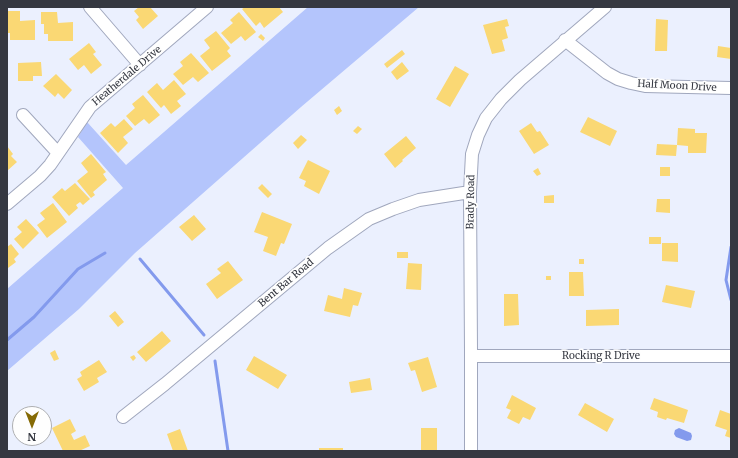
<!DOCTYPE html>
<style>
body{margin:0}
#map{position:relative;width:738px;height:458px;overflow:hidden;background:#ebf0fe;font-family:Merriweather,serif}
canvas{display:block}
.frame{position:absolute;inset:0;border:8px solid #353841;pointer-events:none}
.north{position:absolute;left:12px;top:406px;width:40px;height:40px;box-sizing:border-box;background:#fefefe;border:1px solid #aeafb2;border-radius:50%;rotate:180deg;font-size:11px;font-weight:700;line-height:16px;text-align:center;color:#353841}
.north::after{content:'';display:block;margin:auto;width:14px;height:18px;background:#856a05;clip-path:polygon(50% 0,100% 100%,50% 72%,0 100%)}
</style>
<div id="map">
<canvas width="738" height="458"></canvas>
<div class="frame"></div>
<div class="north">N</div>
</div>
<script>
const g = document.querySelector('canvas').getContext('2d');
g.lineJoin = 'round';
function fillPath(path, color) { g.fillStyle = color; g.fill(path, 'evenodd'); }
function stroke(path, color, width, dash) { g.strokeStyle = color; g.lineWidth = width; g.lineCap = dash ? 'butt' : 'round'; g.setLineDash(dash || []); g.stroke(path); }
function drawText(font, color, halo, rows, align = 'center') {
  g.font = font + ' Merriweather,serif'; g.lineWidth = 3.5; g.setLineDash([]); g.textBaseline = 'middle'; g.strokeStyle = halo; g.fillStyle = color; for (const [text, x, y, turn = 0] of rows) {
    g.save(); g.translate(x, y); g.rotate((+turn || 0) * Math.PI / 180); g.textAlign = isNaN(turn) ? turn : align; if (halo) g.strokeText(text, 0, 0); g.fillText(text, 0, 0); g.restore();
  }
}
const green = new Path2D(`
 M308,7H419L301,107L135,253L79,309L7,371V289L123,188L78,137L87,122L126,165Z`);
const water = new Path2D(`
 M679,428L691,433L692,436L691,440L687,441L676,437L674,434L675,430Z`);
const stream = new Path2D(`
 M731,247L726,280L731,300
 M140,259L204,335
 M7,340L34,317L78,269L105,253
 M215,361L228,451`);
const building = new Path2D(`
 M139,7H150L158,16L143,29L136,20L139,17L134,11Z
 M245,7H279L283,12L264,28L260,22L256,26L242,9Z
 M7,11H20V21L35,20V40H10V33H7Z
 M41,12H57L58,23L73,22V41H48V34H44V24H41Z
 M239,12L256,32L245,41L241,36L231,44L221,33L233,23L230,20Z
 M507,19L509,26L505,27L508,38L502,40L505,51L492,54L483,25Z
 M656,19L668,20L667,51H655Z
 M216,31L230,48L227,51L231,56L212,71L200,56L210,48L204,40Z
 M261,34L265,38L263,41L258,37Z
 M89,43L96,52L93,54L102,65L91,74L84,65L78,70L69,59Z
 M718,46L731,48V59L717,57Z
 M402,50L405,54L387,68L384,64Z
 M191,53L209,73L198,82L193,77L183,85L173,74L183,66L180,62Z
 M41,62L42,76H33V81H18V63Z
 M402,62L409,71L397,80L391,72Z
 M455,66L469,74L450,107L436,99Z
 M56,74L72,90L64,99L58,93L55,97L43,86Z
 M174,80L186,94L177,101L181,106L171,114L164,105L161,108L147,92L157,83L163,90Z
 M143,95L160,115L149,124L144,119L135,126L126,116L135,108L132,104Z
 M339,106L342,111L337,115L334,110Z
 M588,117L617,131L610,146L580,132Z
 M124,119L133,129L123,137L128,143L118,153L100,133L111,123L115,127Z
 M531,123L537,132L540,131L549,145L534,154L519,131Z
 M358,126L362,129L357,134L353,131Z
 M678,128L695,129V133H707L706,153H688V146L677,145Z
 M301,135L307,140L298,149L293,143Z
 M406,136L416,148L402,160L403,161L395,168L384,154Z
 M657,144L677,145L676,156L656,155Z
 M7,146L13,154L11,156L17,162L7,171Z
 M91,154L106,172L103,174L107,180L93,192L95,195L91,198L77,181L88,172L81,163Z
 M308,160L330,171L319,194L304,186L306,181L299,178Z
 M660,167H670V176H660Z
 M538,168L541,174L537,176L533,171Z
 M75,183L90,199L83,205L80,202L76,205L78,208L69,216L52,197L62,188L65,191Z
 M262,184L272,194L268,198L258,188Z
 M554,195V203H544V196Z
 M657,199H670V213L656,212Z
 M53,203L67,222L47,238L37,225L45,219L40,213Z
 M262,212L292,224L284,244L281,243L276,256L263,251L268,237L254,232Z
 M194,215L206,229L192,241L179,227Z
 M26,219L39,233L23,249L14,239L22,232L17,227Z
 M649,237H661V244H649Z
 M662,243H678V262L662,261Z
 M11,244L19,254L14,259L16,262L8,268L7,266V247Z
 M397,252H408V258H397Z
 M579,259H584V264H579Z
 M228,261L243,280L217,299L206,284L221,273L217,269Z
 M408,263L422,264L421,290L406,289Z
 M569,272H583L584,296H569Z
 M546,276H551V280H546Z
 M666,285L695,291L691,308L662,302Z
 M344,288L362,293L358,306L353,305L350,317L324,311L328,295L342,299Z
 M504,294H518L519,325L504,326Z
 M619,309V325L586,326V310Z
 M115,311L124,322L118,327L109,316Z
 M162,331L171,341L146,362L137,352Z
 M55,350L59,359L54,361L50,353Z
 M134,355L136,358L133,361L130,357Z
 M254,356L287,375L278,389L246,370Z
 M428,357L437,387L422,392L415,370L411,371L408,363Z
 M99,360L107,372L97,378L99,382L84,391L77,379L82,376L80,372Z
 M370,378L372,390L351,393L349,382Z
 M512,395L536,408L530,420L523,417L519,424L507,418L511,410L506,408Z
 M654,398L688,410L684,423L667,418L666,420L657,417L658,412L650,409Z
 M585,403L614,419L607,432L578,415Z
 M720,410L731,414V438L725,436L727,430L715,426Z
 M70,419L76,431L71,434L74,440L85,435L90,446L79,451H63L52,428Z
 M421,428H437V451H421Z
 M180,429L188,451H173L167,434Z
 M319,448H343V451H319Z`);
const street = new Path2D(`
 M90,7L140,65
 M565,40L607,73L618,79L631,83L645,86L731,88
 M23,115L58,153
 M7,204L40,176L50,165L90,107L207,7
 M471,356H731
 M123,417L165,384L328,248L369,219L393,209L419,200L470,192
 M471,451V351L470,192L472,154L478,135L486,118L501,99L520,80L605,7`);
const streetNames = [
 ["Heatherdale Drive",127,76,-40],
 ["Half Moon Drive",677,86,3],
 ["Brady Road",471,202,-89],
 ["Bent Bar Road",286,283,-40],
 ["Rocking R Drive",601,356]
];
fillPath(green, '#b4c5fc');
fillPath(water, '#839aed');
stroke(stream, '#839aed', 3);
fillPath(building, '#fad874');
stroke(street, '#a0a7bd', 14);
stroke(street, '#fff', 12);
drawText('10px', '#353841', '#fefefe', streetNames);
</script>
